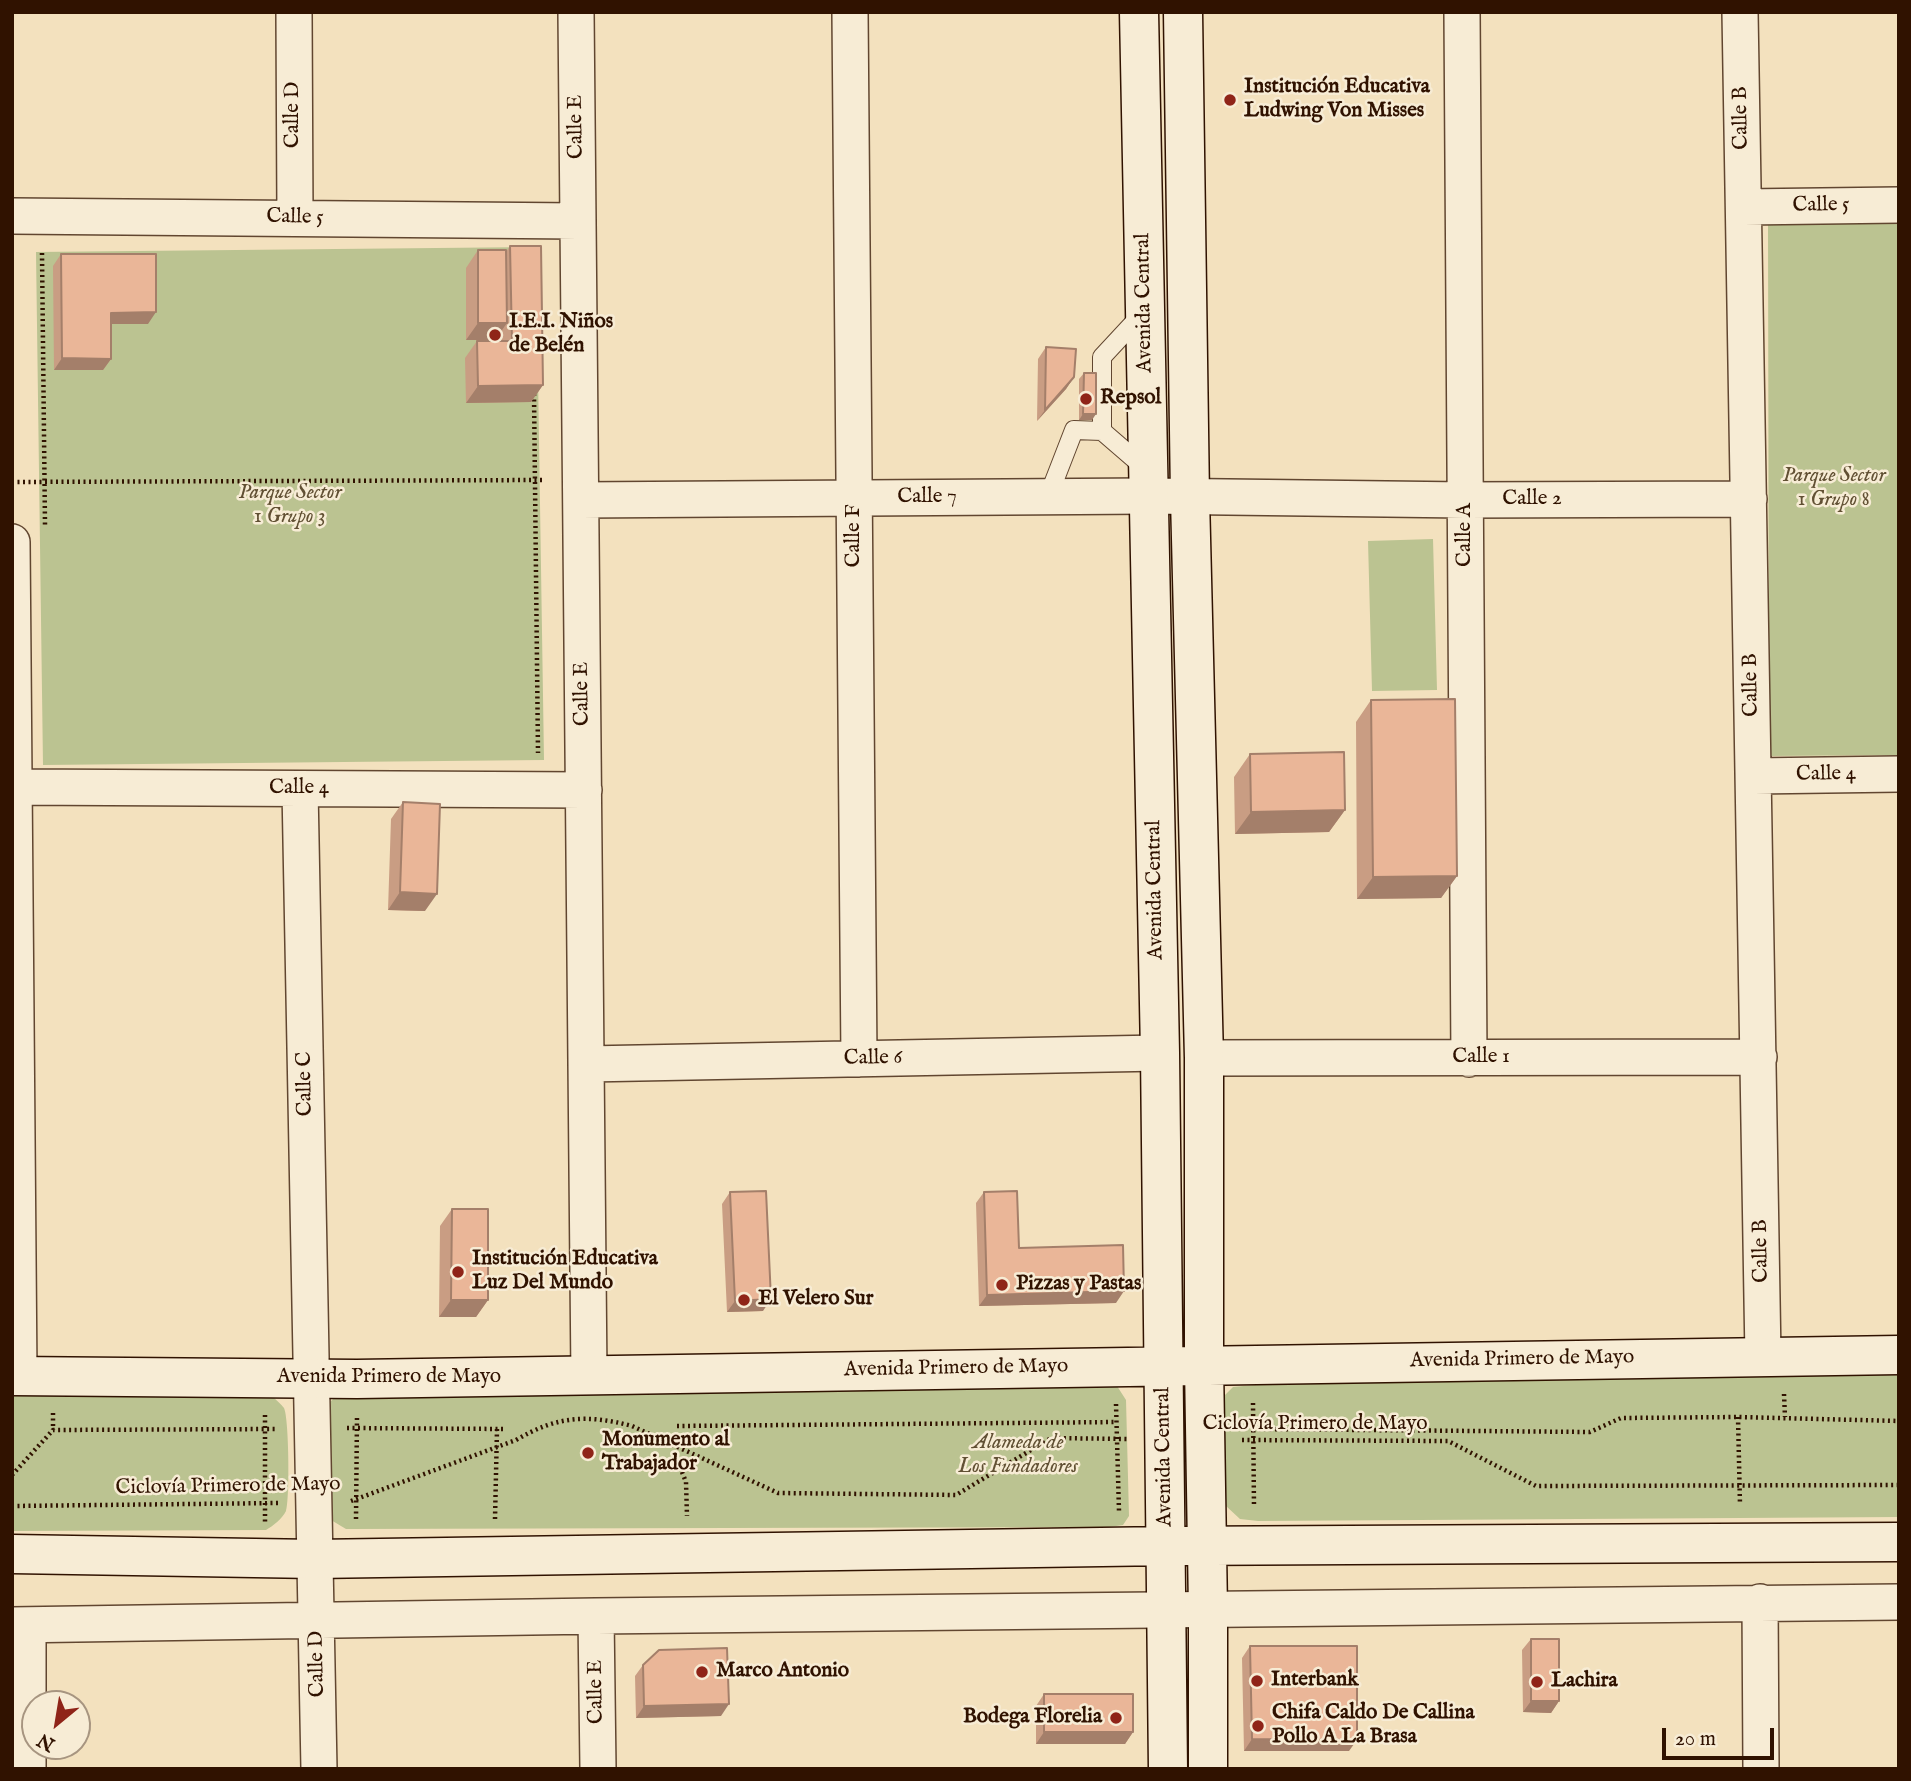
<!DOCTYPE html>
<meta charset="utf-8">
<style>
body{margin:0}
#map{position:relative;width:1911px;height:1781px;overflow:hidden;background:#f3e1be;font-family:"IM FELL English",serif}
canvas{display:block}
.frame{position:absolute;inset:0;border:14px solid #301200;pointer-events:none}
.north{position:absolute;left:21px;top:1690px;width:70px;height:70px;box-sizing:border-box;background:#f7ecd5;border:2px solid #a79580;border-radius:50%;rotate:210deg;font-size:19px;font-weight:700;line-height:28px;text-align:center;color:#301200}
.north::after{content:'';display:block;margin:auto;width:24px;height:32px;background:#8f2418;clip-path:polygon(50% 0,100% 100%,50% 72%,0 100%)}
.scale{position:absolute;left:1662px;top:1728px;width:112px;height:32px;box-sizing:border-box;border:4px solid #301200;border-top:0;padding-left:9px;font-size:21px;line-height:24px;white-space:nowrap;color:#301200;-webkit-text-stroke:5px #f7ecd5;paint-order:stroke}
</style>
<div id="map">
<canvas width="1911" height="1781"></canvas>
<div class="frame"></div>
<div class="north">N</div>
<div class="scale">20 m</div>
</div>
<script>
const g = document.querySelector('canvas').getContext('2d');
g.lineJoin = 'round';
function fillPath(path, color) { g.fillStyle = color; g.fill(path, 'evenodd'); }
function stroke(path, color, width, dash) { g.strokeStyle = color; g.lineWidth = width; g.lineCap = dash ? 'butt' : 'round'; g.setLineDash(dash || []); g.stroke(path); }
function drawText(font, color, halo, rows, align = 'center') {
  g.font = font + ' "IM FELL English",serif'; g.lineWidth = 5; g.setLineDash([]); g.textBaseline = 'middle'; g.strokeStyle = halo; g.fillStyle = color; for (const [text, x, y, turn = 0] of rows) {
    g.save(); g.translate(x, y); g.rotate((+turn || 0) * Math.PI / 180); g.textAlign = isNaN(turn) ? turn : align; if (halo) g.strokeText(text, 0, 0); g.fillText(text, 0, 0); g.restore();
  }
}
const green = new Path2D(`
 M1768,224H1899V755L1769,756Z
 M536,247L544,760L43,765L36,252Z
 M1433,539L1437,690L1372,691L1368,541Z
 M1899,1372V1517L1258,1521L1240,1519L1226,1506L1222,1398L1233,1387L1254,1385Z
 M1096,1384L1117,1386L1126,1400L1129,1516L1123,1525L1109,1527L346,1529L331,1520L327,1405L334,1398Z
 M12,1393L272,1396C276,1400 281,1404 284,1408C289,1418 290,1500 286,1511C282,1519 273,1526 266,1530L12,1531Z`);
const path = new Path2D(`
 M42,253L45,525
 M534,394L538,753
 M12,482L545,480
 M1784,1394L1785,1417
 M1253,1403L1254,1507
 M1116,1404L1119,1511
 M53,1413V1430
 M265,1415V1522
 M1738,1417L1740,1505
 M677,1426L1117,1422
 M347,1428L506,1429
 M1253,1429L1590,1432L1621,1418L1738,1417L1899,1421
 M1242,1440L1448,1441L1536,1486L1899,1485
 M682,1472L686,1482L687,1516
 M12,1475L53,1430L275,1429
 M351,1501L516,1440C557,1416 587,1414 632,1426L778,1493L956,1495L1051,1438L1128,1439
 M12,1506L279,1503
 M356,1519L357,1416
 M495,1519L497,1429`);
const lane = new Path2D(`
 M1141,315L1102,357V431L1146,469
 M1048,497L1074,430L1102,431`);
const street = new Path2D(`
 M294,12L295,218
 M576,12L589,1376
 M850,12L859,1059
 M1462,12L1469,1059
 M1740,12L1763,1357
 M1744,207L1899,205
 M12,216L578,221
 M581,500L1148,496L1465,500L1749,499
 M12,542L19,1376
 M1754,776L1899,774
 M15,787L584,790
 M300,789L319,1769
 M1204,1058L1759,1057
 M587,1064L1160,1053
 M1760,1602L1761,1769
 M596,1616L598,1769
 M12,1625L596,1616L1899,1602
 M28,1625V1769`);
const secondary = new Path2D(`
 M1139,12L1160,1053L1168,1769
 M1183,12L1190,498L1204,1058V1365L1208,1610V1769
 M12,1376L357,1379L1899,1355
 M12,1554L315,1559L1167,1546L1899,1542`);
const wall = new Path2D(`
 M510,246L543,385L531,402L466,403L465,358L477,341H500V333L495,340H466V268L478,250L506,252Z
 M61,254L148,324H111V359L103,370H54L53,266Z
 M1046,347L1074,377L1066,389L1037,421L1038,359Z
 M1084,373L1092,420H1079V379Z
 M1371,700L1457,876L1441,898L1357,899L1356,722Z
 M1250,754L1345,810L1329,832L1235,834L1234,777Z
 M403,802L425,911L388,910L391,819Z
 M730,1192L763,1311L727,1312L722,1204Z
 M984,1192L1019,1248L1116,1303L979,1306L976,1203Z
 M452,1209L488,1300L476,1317H439L440,1226Z
 M1531,1639L1559,1701L1551,1713L1523,1712L1522,1650Z
 M1250,1646L1349,1751H1244L1242,1658Z
 M643,1665L721,1716L636,1718L635,1676Z
 M1044,1694L1133,1732L1125,1744H1036V1706Z`);
const shadedWall = new Path2D(`
 M156,312L148,324H103L111,313Z
 M478,323H507L495,340H466Z
 M62,358L111,359L103,370H54Z
 M1074,377L1066,389L1037,421L1045,410Z
 M543,385L531,402L466,403L478,386Z
 M1083,414H1096L1092,420H1079Z
 M1345,810L1329,832L1235,834L1251,812Z
 M1457,876L1441,898L1357,899L1373,877Z
 M400,892L437,894L425,911L388,910Z
 M1124,1291L1116,1303L979,1306L987,1295Z
 M771,1299L763,1311L727,1312L735,1301Z
 M451,1300H488L476,1317H439Z
 M1531,1701H1559L1551,1713L1523,1712Z
 M729,1704L721,1716L636,1718L644,1706Z
 M1044,1732H1133L1125,1744H1036Z
 M1252,1739L1357,1740L1349,1751H1244Z`);
const building = new Path2D(`
 M510,246H541L543,385L478,386L477,341H512Z
 M478,250H506L507,323H478Z
 M61,254H156V312L111,313V359L62,358Z
 M1046,347L1076,349L1074,377L1045,410Z
 M1084,373H1096V414H1083Z
 M1455,699L1457,876L1373,877L1371,700Z
 M1344,752L1345,810L1251,812L1250,754Z
 M403,802L440,804L437,894L400,892Z
 M766,1191L771,1299L735,1301L730,1192Z
 M1017,1191L1019,1248L1123,1245L1124,1291L987,1295L984,1192Z
 M452,1209H488V1300H451Z
 M1531,1639H1559V1701H1531Z
 M1250,1646H1357V1740L1252,1739Z
 M727,1648L729,1704L644,1706L643,1665L659,1650Z
 M1044,1694H1133V1732H1044Z`);
const markers = [
 [1230,100,7,"#8f2418"],
 [495,335,7,"#8f2418"],
 [1086,399,7,"#8f2418"],
 [458,1272,7,"#8f2418"],
 [1002,1285,7,"#8f2418"],
 [744,1300,7,"#8f2418"],
 [588,1453,7,"#8f2418"],
 [702,1672,7,"#8f2418"],
 [1257,1681,7,"#8f2418"],
 [1537,1682,7,"#8f2418"],
 [1116,1718,7,"#8f2418"],
 [1258,1726,7,"#8f2418"]
];
const poiNames = [
 ["Institución Educativa",1244,88],
 ["Ludwing Von Misses",1244,112],
 ["I.E.I. Niños",509,323],
 ["de Belén",509,347],
 ["Repsol",1100,399],
 ["Institución Educativa",472,1260],
 ["Luz Del Mundo",472,1284],
 ["Pizzas y Pastas",1016,1285],
 ["El Velero Sur",758,1300],
 ["Monumento al",602,1441],
 ["Trabajador",602,1465],
 ["Marco Antonio",716,1672],
 ["Interbank",1271,1681],
 ["Lachira",1551,1682],
 ["Chifa Caldo De Callina",1272,1714],
 ["Pollo A La Brasa",1272,1738],
 ["Bodega Florelia",1102,1718,"right"]
];
const streetNames = [
 ["Calle D",294,115,-90],
 ["Calle B",1742,118,-91],
 ["Calle E",577,127,-91],
 ["Calle 5",1821,206,-1],
 ["Calle 5",295,218,1],
 ["Avenida Central",1145,303,-91],
 ["Calle 7",927,498],
 ["Calle 2",1532,500],
 ["Calle A",1466,535,-90],
 ["Calle F",855,536,-90],
 ["Calle B",1752,685,-91],
 ["Calle E",583,694,-91],
 ["Calle 4",1826,775,-1],
 ["Calle 4",299,789],
 ["Avenida Central",1156,890,-91],
 ["Calle 1",1481,1058],
 ["Calle 6",873,1059,-1],
 ["Calle C",306,1084,-91],
 ["Calle B",1762,1251,-91],
 ["Avenida Primero de Mayo",1522,1360,-1],
 ["Avenida Primero de Mayo",956,1369,-1],
 ["Avenida Primero de Mayo",389,1378],
 ["Ciclovía Primero de Mayo",1315,1425],
 ["Avenida Central",1165,1457,-91],
 ["Ciclovía Primero de Mayo",228,1487,-1],
 ["Calle D",318,1664,-91],
 ["Calle E",597,1692,-91]
];
const parkNames = [
 ["Parque Sector",1834,477],
 ["1 Grupo 8",1834,501],
 ["Parque Sector",290,494],
 ["1 Grupo 3",290,518],
 ["Alameda de",1018,1444],
 ["Los Fundadores",1018,1468]
];
fillPath(green, '#bbc391');
stroke(lane, '#614630', 20);
stroke(street, '#614630', 38);
stroke(secondary, '#301200', 41);
stroke(path, '#301200', 4.5, [2, 3.5]);
stroke(lane, '#f7ecd5', 18);
stroke(street, '#f7ecd5', 35);
stroke(secondary, '#f7ecd5', 38);
fillPath(wall, '#c99d83');
fillPath(shadedWall, '#a47f6a');
fillPath(building, '#eab698');
stroke(building, '#a47f6a', 2);
for (const [x, y, r, color] of markers) { const dot = new Path2D(); dot.arc(x, y, r, 0, 2 * Math.PI); g.fillStyle = color; g.fill(dot); stroke(dot, '#f7ecd5', 2.5); }
drawText('bold 21px', '#301200', '#f7ecd5', poiNames, 'left');
drawText('21px', '#301200', '#f7ecd5', streetNames);
drawText('italic 21px', '#615033', '#f7ecd5', parkNames);
</script>
